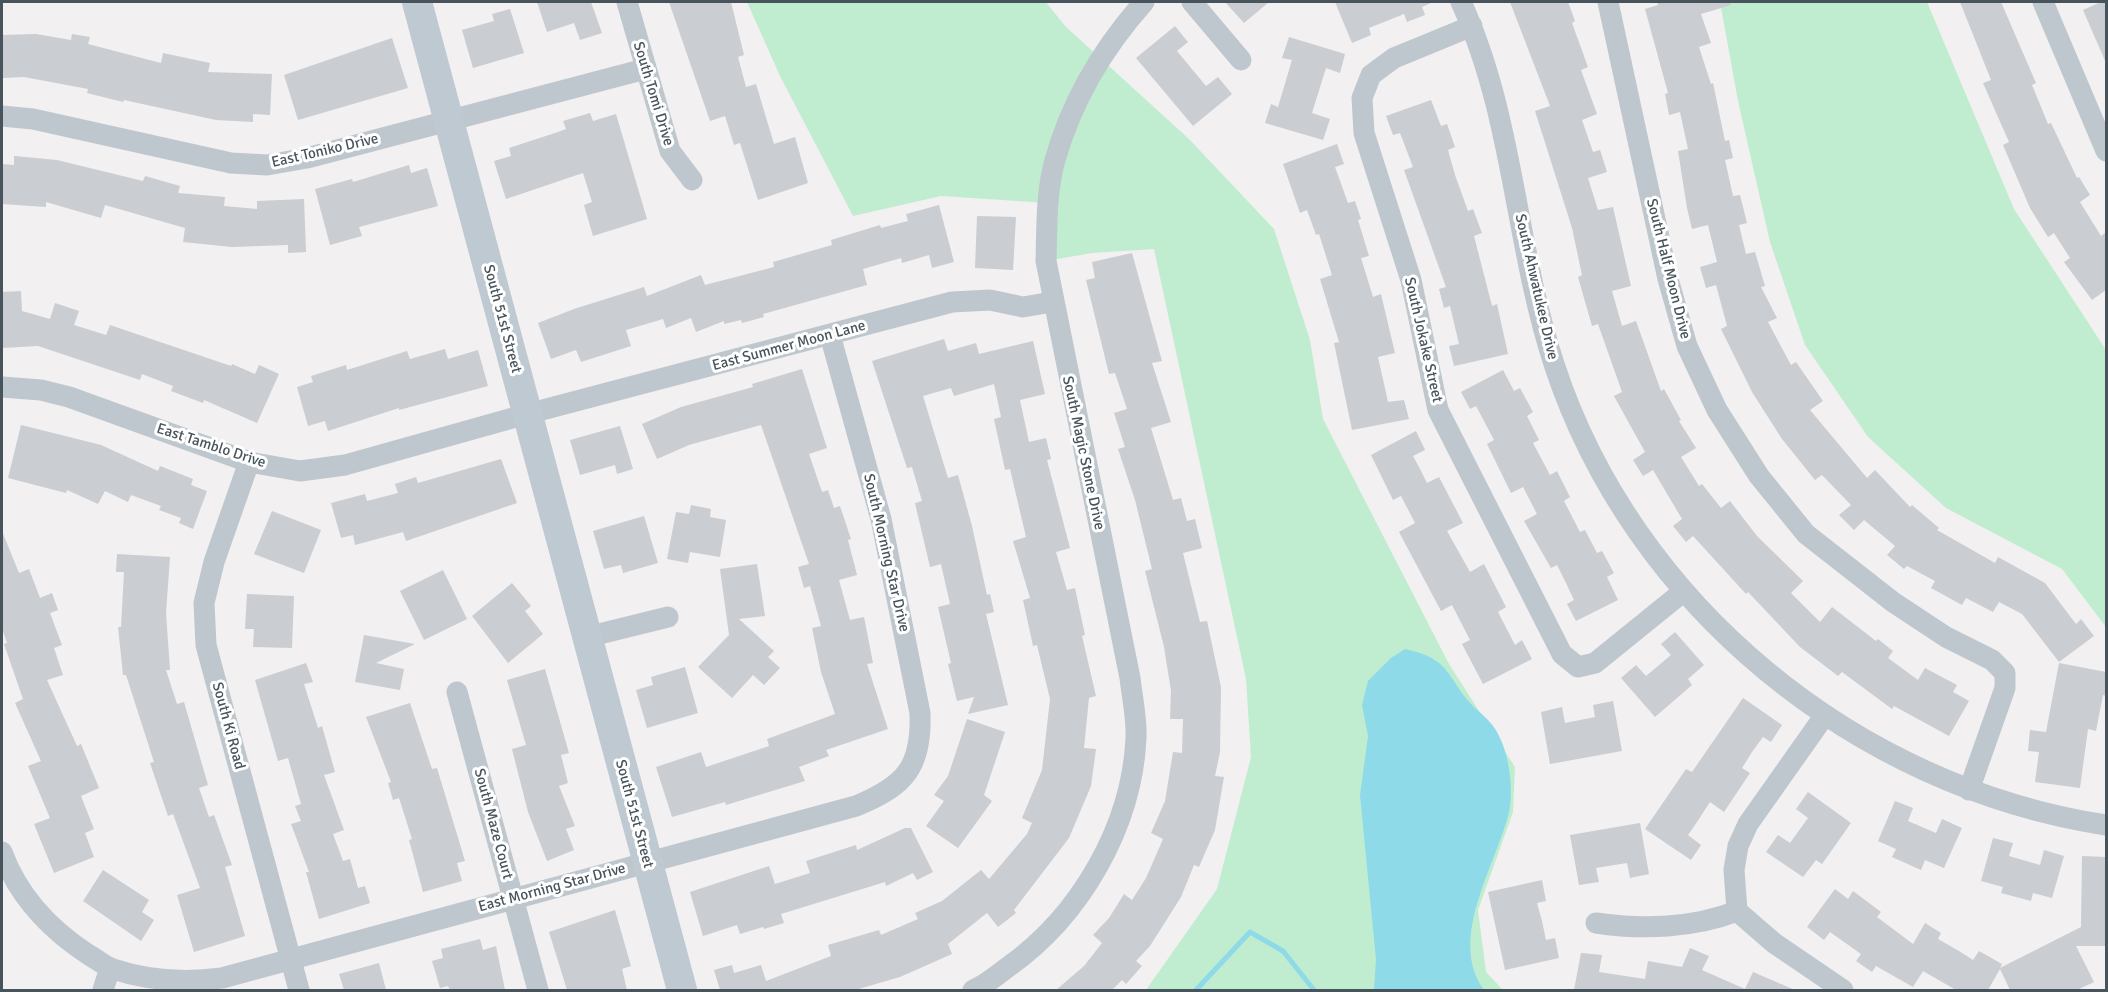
<!DOCTYPE html>
<style>
body{margin:0}
#map{position:relative;width:2108px;height:992px;overflow:hidden;background:#f2f0f0;font-family:Signika,sans-serif}
canvas{display:block}
.frame{position:absolute;inset:0;border:3px solid #48545c;pointer-events:none}
</style>
<div id="map">
<canvas width="2108" height="992"></canvas>
<div class="frame"></div>
</div>
<script>
const g = document.querySelector('canvas').getContext('2d');
g.lineJoin = 'round';
function fillPath(path, color) { g.fillStyle = color; g.fill(path, 'evenodd'); }
function stroke(path, color, width, dash) { g.strokeStyle = color; g.lineWidth = width; g.lineCap = dash ? 'butt' : 'round'; g.setLineDash(dash || []); g.stroke(path); }
function drawText(font, color, halo, rows, align = 'center') {
  g.font = font + ' Signika,sans-serif'; g.lineWidth = 6; g.setLineDash([]); g.textBaseline = 'middle'; g.strokeStyle = halo; g.fillStyle = color; for (const [text, x, y, turn = 0] of rows) {
    g.save(); g.translate(x, y); g.rotate((+turn || 0) * Math.PI / 180); g.textAlign = isNaN(turn) ? turn : align; if (halo) g.strokeText(text, 0, 0); g.fillText(text, 0, 0); g.restore();
  }
}
const green = new Path2D(`
 M747,2H1046L1065,26L1189,139L1274,229L1310,340L1323,419L1449,664L1515,767L1513,812L1478,910L1486,972L1503,990H1146L1217,889L1251,757L1246,679L1154,249L1092,253L1046,261L1047,203L941,196L853,216L780,76Z
 M1720,2H1927L2014,209L2106,350V627L2062,569L1946,508L1868,437L1805,345L1770,242L1738,101Z`);
const water = new Path2D(`
 M1405,649C1451,659 1445,675 1472,705C1482,715 1493,722 1499,736C1509,755 1514,790 1509,812C1496,866 1447,938 1484,990H1374L1376,960L1360,795L1368,736L1362,705L1368,681L1391,658Z`);
const stream = new Path2D(`
 M1196,990L1250,932L1283,951L1314,990`);
const building = new Path2D(`
 M537,2H591L602,33L580,40L574,23L547,32Z
 M669,2H731L744,55L738,57L746,87L756,84L774,144L795,137L808,183L758,200L740,143L734,145L725,116L710,121Z
 M1225,2H1269L1244,23Z
 M1335,2H1433L1422,7L1425,15L1407,22L1404,14L1369,28L1371,35L1352,43Z
 M1510,2H1568L1575,21L1572,23L1588,67L1581,70L1597,114L1582,120L1593,152L1600,150L1607,172L1588,178L1598,210L1613,207L1631,286L1612,291L1622,326L1636,321L1661,391L1664,389L1681,420L1679,421L1696,448L1681,457L1699,486L1702,484L1721,508L1730,501L1757,536L1803,581L1791,593L1820,622L1832,607L1876,641L1878,639L1893,651L1888,658L1918,680L1925,668L1957,685L1953,692L1969,701L1949,736L1894,706L1892,709L1842,672L1838,676L1800,647L1748,592L1746,594L1693,536L1686,542L1673,526L1682,519L1653,470L1643,476L1633,460L1645,452L1614,396L1622,392L1598,324L1592,326L1578,277L1582,275L1572,228L1535,111L1550,106Z
 M1657,2H1730L1731,5L1701,14L1711,43L1699,47L1711,84L1713,83L1725,141L1729,140L1733,158L1725,160L1733,196L1740,195L1747,223L1739,225L1746,254L1755,252L1765,286L1761,287L1777,318L1768,322L1791,365L1796,362L1823,401L1810,410L1867,478L1875,470L1910,507L1912,505L1939,528L1937,530L1995,563L1998,557L2045,583L2076,624L2081,619L2094,636L2059,662L2022,614L1999,602L1993,612L1966,598L1962,605L1931,588L1935,581L1907,566L1904,569L1887,555L1895,546L1864,520L1854,530L1839,515L1851,505L1822,475L1815,480L1782,439L1752,392L1721,329L1727,326L1716,285L1706,288L1700,267L1717,262L1708,225L1692,229L1687,208L1678,151L1688,149L1680,112L1669,115L1665,94L1668,93L1645,9L1658,5Z
 M1960,2H2001L2036,83L2032,85L2048,124L2051,123L2077,178L2079,177L2090,195L2080,202L2101,236L2106,232V290L2092,300L2064,262L2070,258L2054,233L2048,237L2030,208L2003,145L2009,142L1983,83L1991,80Z
 M2101,2H2106V63L2083,10Z
 M510,9L524,53L473,68L462,30L494,21L492,14Z
 M1175,26L1188,42L1177,51L1206,86L1218,77L1232,94L1193,126L1136,58Z
 M36,34L71,40L72,34L90,37L88,44L161,63L163,53L210,63L208,72L272,74L270,115L253,114V122L216,120L124,100L123,102L87,93L88,89L24,77L2,78V35Z
 M1289,37L1345,54L1340,73L1326,68L1312,113L1330,119L1323,140L1265,123L1271,104L1278,107L1292,60L1282,58Z
 M392,38L408,88L298,120L284,75Z
 M1431,100L1441,126L1447,124L1455,147L1448,150L1455,175L1468,211L1473,209L1482,233L1474,236L1492,306L1497,304L1508,354L1454,366L1449,346L1459,344L1450,306L1444,308L1439,289L1446,287L1404,170L1413,167L1400,133L1393,135L1386,116Z
 M590,113L593,121L616,114L647,219L593,236L584,205L592,202L583,173L506,199L494,161L511,156L509,148L558,132L566,129L563,121Z
 M1337,144L1344,164L1335,167L1348,203L1355,201L1361,219L1358,220L1369,256L1361,258L1373,297L1381,294L1395,353L1378,357L1388,402L1404,400L1409,419L1352,430L1334,343L1339,342L1320,279L1332,275L1319,234L1316,235L1307,210L1300,213L1283,164Z
 M14,156L57,160L143,181L145,176L180,186L178,193L225,197L224,206L257,209V201L304,199L306,252L288,253V245L232,247L183,242L185,228L105,205L101,218L46,202V207L2,204V164L14,165Z
 M409,165L411,173L427,168L438,206L359,227L362,236L330,245L315,189L352,179L353,182Z
 M939,205L954,262L932,268L929,255L902,263L901,258L863,269L867,285L763,314L764,317L742,323L741,320L724,324V321L696,332L691,318L666,328L663,319L626,330L631,346L581,362L576,350L551,359L538,323L574,309L644,287L647,296L701,275L705,285L774,267L773,262L832,245L831,240L880,225L881,228L908,221L906,214Z
 M977,216L1016,217L1013,270L975,268Z
 M1132,253L1162,361L1152,363L1171,422L1151,428L1173,500L1181,498L1187,521L1195,519L1202,548L1183,553L1200,622L1207,621L1221,687L1220,752L1215,776L1224,777L1215,830L1199,867L1194,865L1181,897L1150,946L1136,961L1142,966L1126,984L1122,980L1112,990H1056L1084,966L1102,943L1093,935L1109,918L1124,894L1132,900L1146,878L1163,839L1151,833L1165,801L1173,752L1182,753L1183,719H1170L1171,691L1164,647L1145,571L1152,569L1135,500L1118,449L1125,447L1114,413L1127,409L1115,373L1109,374L1086,280L1095,278L1092,262Z
 M21,291L22,311L50,319L55,303L79,311L74,325L106,335L110,325L231,366L232,364L255,374L259,365L279,374L257,423L204,400L203,403L171,391L173,386L142,374L140,380L38,346L2,348V292Z
 M944,339L948,351L976,343L979,354L1033,341L1045,394L1020,400L1029,442L1046,438L1051,459L1047,460L1070,548L1056,552L1067,590L1075,588L1085,635L1082,636L1096,696L1089,698L1084,748L1096,749L1091,786L1069,838L1014,910L1016,913L998,927L987,913L948,944L952,954L900,977L855,990H720L714,970L732,965L734,973L761,965L766,981L831,956L828,945L879,930L881,935L918,919L915,913L942,901L981,870L989,879L1027,834L1032,823L1022,818L1042,770L1050,699L1037,645L1033,646L1023,600L1030,598L1013,541L1026,537L1010,469L1005,470L994,419L1001,417L994,384L954,396L951,388L923,396L948,478L958,475L972,526L987,595L990,594L994,612L986,614L1008,705L968,714L974,697L957,701L948,664L951,663L938,607L950,604L941,564L930,567L915,503L922,501L912,467L907,468L872,361Z
 M445,349L448,359L478,350L488,386L399,410V408L328,431L325,421L308,426L297,387L313,382L311,376L346,365L347,370L407,351L410,359Z
 M802,369L827,448L809,454L822,492L828,490L834,508L840,506L851,539L848,540L857,575L839,580L850,620L864,617L873,663L867,664L888,729L826,750L829,756L799,767L805,781L726,805L725,802L672,817L656,767L701,752L706,767L769,746L767,739L835,714L821,672L812,628L821,626L810,586L804,588L798,567L809,564L761,425L689,445L657,459L642,424L681,407L753,387L752,384Z
 M1503,370L1514,391L1520,388L1533,412L1527,416L1539,440L1533,443L1550,475L1557,471L1570,497L1564,501L1580,532L1585,530L1597,553L1602,551L1614,573L1607,577L1618,600L1576,621L1567,604L1574,600L1566,583L1557,565L1551,568L1524,521L1537,514L1523,487L1511,493L1487,444L1494,440L1476,406L1470,409L1461,392Z
 M21,425L101,445L158,471L160,466L193,479L191,485L207,491L193,529L179,523L181,518L159,510L161,506L131,495L128,502L105,491L98,504L67,490L66,493L8,478Z
 M620,426L633,469L617,474L615,465L580,475L570,440Z
 M1416,431L1425,450L1413,456L1420,469L1427,483L1439,477L1463,523L1447,531L1470,572L1484,564L1506,607L1498,612L1515,645L1522,640L1532,659L1483,684L1462,644L1470,640L1452,605L1441,611L1399,532L1415,523L1401,496L1393,500L1371,455Z
 M501,459L517,503L406,541L403,532L355,545L353,535L341,538L331,503L365,494L367,501L398,493L395,484L416,477L418,483Z
 M691,505L711,509L710,517L726,520L720,557L690,552L688,563L667,559L676,512L689,514Z
 M272,511L321,530L304,573L254,554Z
 M644,516L658,563L623,573L621,565L604,569L593,531Z
 M2,531L19,573L29,569L40,598L52,593L58,610L50,613L62,645L54,648L63,675L47,680L77,746L81,744L99,788L81,796L94,829L85,833L94,857L54,873L34,824L50,818L28,766L41,761L15,703L23,699L4,644L7,643L2,628Z
 M117,554L170,557L166,613L170,670H166L177,704L184,702L208,785L199,788L209,817L214,815L232,865L225,867L245,936L194,952L177,895L200,888L173,814L168,816L150,763L154,762L126,675H123L118,627H121L124,572H116Z
 M757,564L765,616L739,619L774,651L768,657L780,668L764,685L753,675L732,698L698,667L729,635L720,569Z
 M443,570L467,619L424,640L400,591Z
 M512,583L531,606L525,611L543,634L508,663L472,616Z
 M247,594L294,596L292,648L253,647L254,629H245Z
 M1675,632L1704,665L1688,679L1692,685L1655,717L1621,678L1636,665L1646,676L1671,655L1661,644Z
 M364,635L415,644L376,663L404,669L400,690L355,682Z
 M306,663L313,682L304,684L318,728L322,726L335,772L324,775L344,830L333,834L343,861L350,859L358,888L365,886L370,903L319,919L306,872H309L291,824L301,821L295,806L301,804L288,758L278,761L255,680Z
 M2059,663L2106,672V696L2103,695L2096,731L2088,729L2080,788L2035,782L2039,752L2028,751L2030,730L2046,732Z
 M685,667L698,713L647,728L636,690L653,685L651,677Z
 M545,669L569,753L561,755L568,783L559,786L575,826L566,829L574,850L547,861L528,812L512,749L526,745L507,680Z
 M1743,698L1782,725L1771,742L1763,737L1752,752L1742,768L1750,773L1724,812L1710,802L1699,819L1688,835L1701,845L1691,860L1645,829L1686,769L1692,772Z
 M1613,701L1622,751L1550,764L1541,712L1562,707L1565,723L1595,717L1593,705Z
 M410,703L432,769L437,768L465,861L457,863L462,881L423,892L409,840L412,839L399,798L393,800L388,783L391,782L366,717Z
 M967,719L1005,732L984,795L992,801L958,848L926,826L944,801L934,795L948,776Z
 M1808,792L1851,823L1822,864L1816,860L1803,877L1766,852L1778,835L1790,843L1808,818L1796,809Z
 M1895,801L1913,808L1908,821L1936,833L1942,819L1962,828L1944,868L1925,860L1921,870L1892,857L1896,849L1878,841Z
 M1640,823L1649,874L1630,878L1627,863L1596,868L1599,882L1579,885L1570,835Z
 M905,828H911L933,872L917,880L913,873L886,886L885,882L781,914L784,923L764,929L763,927L740,934L737,925L703,936L690,892L769,866L775,884L810,873L806,861L856,845L857,850Z
 M1993,838L2013,843L2009,856L2040,865L2044,850L2064,856L2052,898L2033,893L2031,901L2001,893L2003,887L1981,881Z
 M2082,856L2106,857V946H2076L2094,982L2077,990H2010L2000,969L1988,990H1956L1923,971L1913,987L1876,966L1872,972L1856,961L1861,954L1830,932L1824,940L1807,927L1835,889L1848,899L1853,891L1881,912L1877,917L1913,944L1925,923L1941,933L1938,939L1959,951L1973,960L1979,951L2002,964L2000,968L2081,927Z
 M103,870L149,900L142,912L154,920L141,941L83,901Z
 M1542,880L1546,901L1537,903L1542,921L1546,940L1555,938L1559,958L1505,970L1488,892Z
 M615,910L631,966L622,969L627,990H567L549,932Z
 M480,939L483,950L496,946L505,990H450L448,986L440,988L432,961L443,958L441,949Z
 M1690,948L1709,956L1702,970L1745,989L1753,972L1795,990H1574L1581,953L1602,955L1599,972L1645,979L1648,961L1682,967Z
 M379,963L386,990H344L339,974Z`);
const street = new Path2D(`
 M627,2L670,151L692,180
 M1192,2L1241,60
 M1461,2C1514,117 1515,245 1554,364C1633,606 1857,787 2106,825
 M1608,2L1668,279L1687,346L1717,410L1759,476L1806,534L1893,602L1946,637L1992,660L2005,673V688L1969,790
 M2043,2L2106,151
 M1472,26L1394,58L1371,75L1362,98L1364,133L1411,280L1438,410L1562,654L1578,667L1595,663L1684,591
 M2,116L33,119L231,163L267,165L307,158L645,69
 M2,387L41,390L69,397L249,462L300,471L345,465L527,414L952,302L990,300L1023,307L1052,302
 M249,462L214,562L204,603L206,645L299,990
 M587,637L668,617
 M457,692L538,990
 M1825,715L1748,824L1738,846L1734,870L1737,911L1774,943L1843,990
 M2,852C18,896 49,929 89,955C97,959 104,966 113,969C149,981 184,983 222,978L856,806C905,786 922,767 920,713L881,519L830,335
 M1596,923C1642,930 1694,928 1737,911
 M103,990L110,968
 M973,990C986,985 997,975 1008,967C1080,916 1132,827 1136,738C1137,718 1132,697 1130,678L1046,261C1047,227 1046,192 1055,160C1072,100 1103,48 1144,2`);
const secondary = new Path2D(`
 M417,2L682,990`);
const streetNames = [
 ["South Tomi Drive",653,94,73],
 ["East Toniko Drive",325,151,-13],
 ["South Half Moon Drive",1668,269,76],
 ["South Ahwatukee Drive",1536,287,77],
 ["South 51st Street",502,319,75],
 ["South Jokake Street",1423,340,77],
 ["East Summer Moon Lane",789,346,-15],
 ["East Tamblo Drive",211,446,18],
 ["South Magic Stone Drive",1083,453,78],
 ["South Morning Star Drive",886,553,77],
 ["South Ki Road",228,726,75],
 ["South 51st Street",634,814,75],
 ["South Maze Court",493,824,75],
 ["East Morning Star Drive",552,888,-15]
];
fillPath(green, '#c0edd0');
fillPath(water, '#8fdae8');
stroke(stream, '#8fdae8', 5);
fillPath(building, '#cacdd2');
stroke(street, '#bec7ce', 21);
stroke(secondary, '#bec9d2', 30);
drawText('15px', '#48545c', '#fff', streetNames);
</script>
